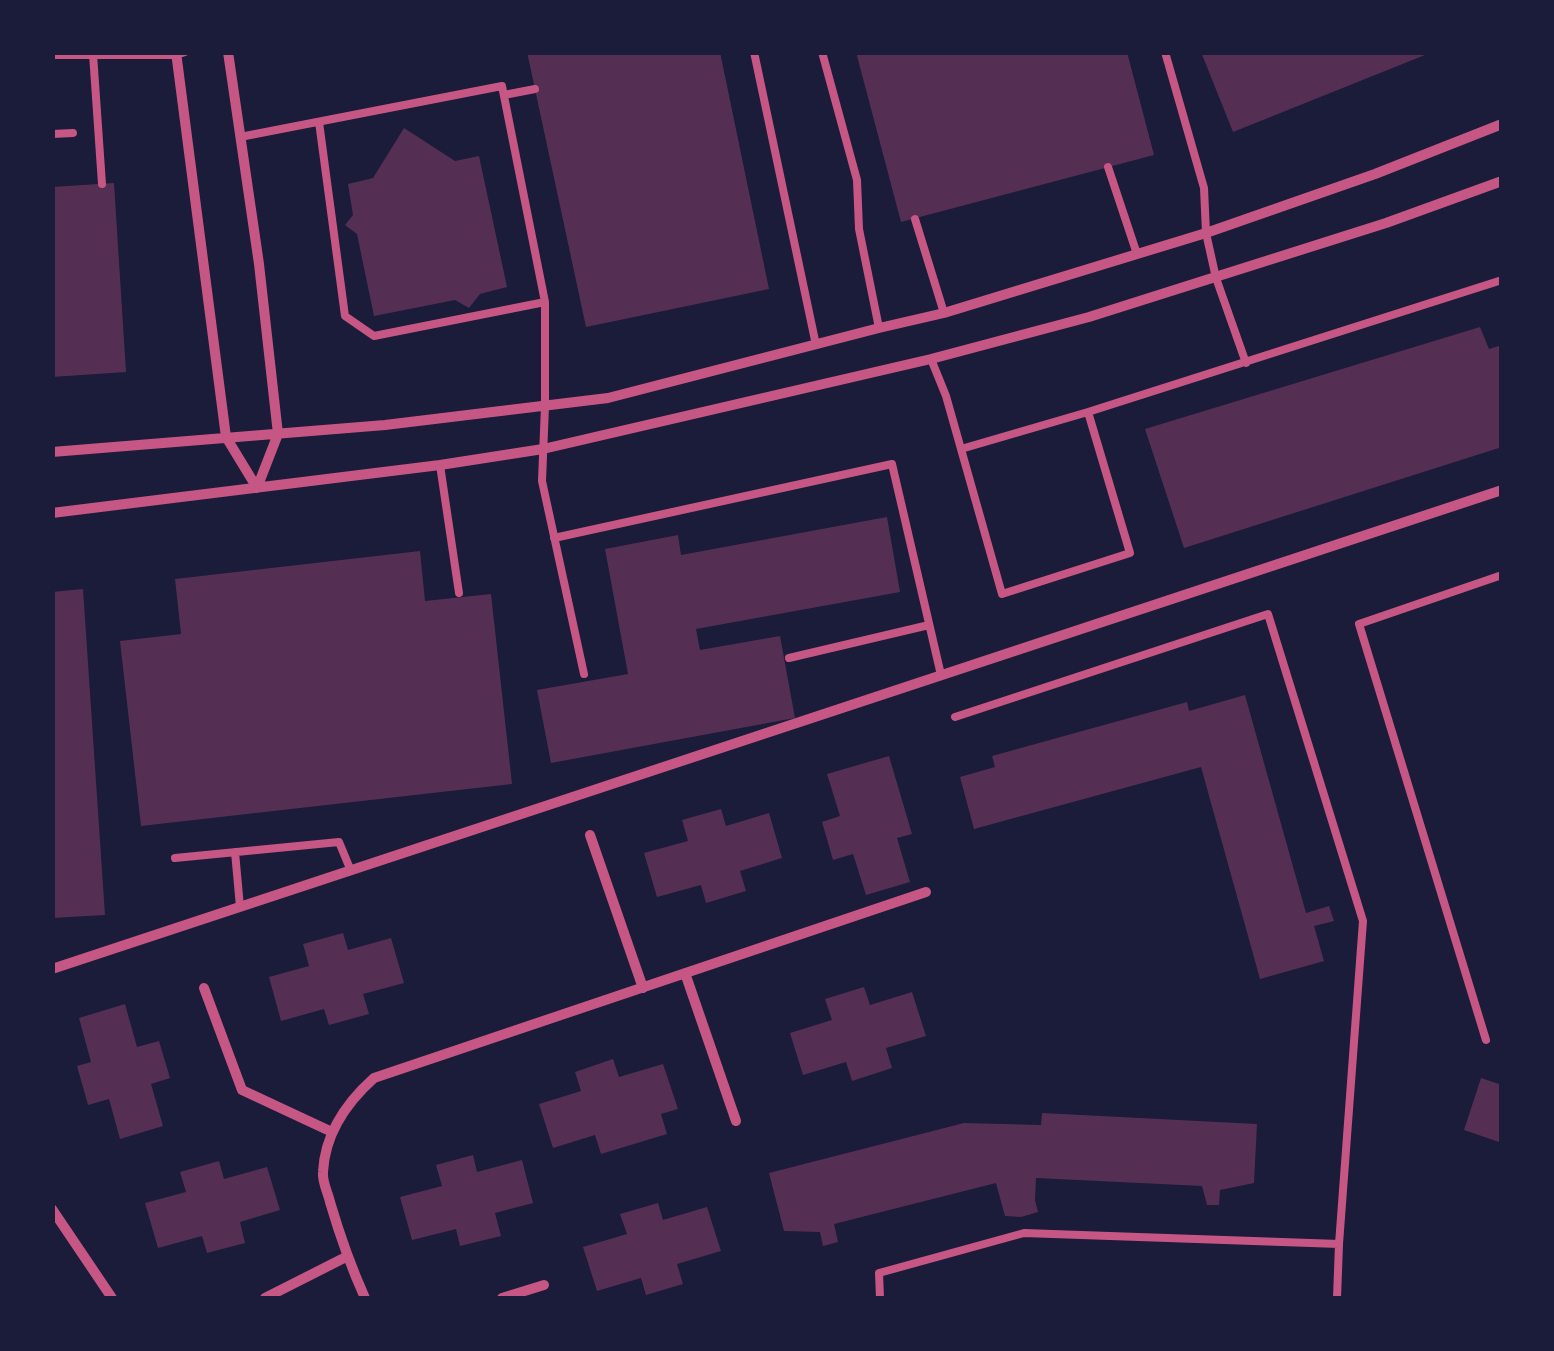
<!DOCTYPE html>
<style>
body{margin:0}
#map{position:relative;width:1554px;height:1351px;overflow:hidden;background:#1b1b3a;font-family:Rubik,sans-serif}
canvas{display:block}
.frame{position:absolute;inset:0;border:55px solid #1b1b3a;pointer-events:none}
</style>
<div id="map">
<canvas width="1554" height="1351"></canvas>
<div class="frame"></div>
</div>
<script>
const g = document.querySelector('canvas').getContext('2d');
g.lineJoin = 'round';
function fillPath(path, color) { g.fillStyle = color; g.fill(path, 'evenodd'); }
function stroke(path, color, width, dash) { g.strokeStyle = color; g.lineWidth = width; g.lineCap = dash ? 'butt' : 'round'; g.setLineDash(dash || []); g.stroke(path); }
const building = new Path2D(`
 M527,52H720L769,289L586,327Z
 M856,52H1127L1154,155L901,222Z
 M1201,52H1430V53L1233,132Z
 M404,128L455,161L479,156L507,287L480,294L469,308L455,300L374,316L357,234L345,225L353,215L348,184L373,178Z
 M114,183L126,372L52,377V187Z
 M1480,327L1489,349L1502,345V447L1184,548L1145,429Z
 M887,517L900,592L696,629L700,650L780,636L795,718L551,763L537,690L628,674L605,549L678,535L681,555Z
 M420,551L425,601L491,594L512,784L141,826L120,641L181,634L175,579Z
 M83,589L105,915L52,918V592Z
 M1245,695L1306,913L1329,906L1334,921L1314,926L1324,961L1260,979L1201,767L974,829L960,777L995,767L992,756L1187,702L1189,711Z
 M889,756L912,834L897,838L910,882L866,895L853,854L833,860L822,822L840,816L827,774Z
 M721,809L726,826L769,813L782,858L740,871L746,891L706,903L701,885L657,897L644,853L688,841L682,820Z
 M343,933L348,950L391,938L404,983L363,994L369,1014L329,1025L324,1009L281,1021L269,977L309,966L303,944Z
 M864,987L870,1005L912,992L926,1036L886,1048L892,1068L852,1081L846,1062L803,1075L790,1033L832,1020L825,999Z
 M125,1004L137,1047L159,1041L170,1078L151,1084L163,1126L120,1139L109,1099L88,1105L77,1066L91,1062L79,1018Z
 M613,1059L619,1077L663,1064L678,1109L661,1114L667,1134L601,1154L595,1135L553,1148L539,1104L581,1091L575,1072Z
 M1481,1078L1502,1085V1143L1464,1130Z
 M1042,1113L1257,1124L1254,1183L1220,1190L1219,1205H1207L1202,1186L1036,1178L1035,1200L1038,1212L1021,1217L1005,1216L996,1183L834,1224L838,1242L823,1246L820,1232L784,1231L769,1173L964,1123L1041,1125Z
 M473,1155L477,1172L522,1160L533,1203L495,1213L501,1236L460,1246L456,1229L412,1240L400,1197L442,1186L436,1165Z
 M219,1161L224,1179L267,1167L280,1210L240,1222L245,1243L207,1253L202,1236L158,1248L145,1203L186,1192L180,1172Z
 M658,1203L663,1220L707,1207L721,1251L677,1264L683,1284L646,1295L641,1278L597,1291L583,1247L627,1234L620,1214Z`);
const service = new Path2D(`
 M754,52L816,345
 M822,52L857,180L859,229L879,328
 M1165,52L1204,188L1206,233L1216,278L1246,363
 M93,54L102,184
 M52,55H176L185,52
 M504,95L535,89
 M319,122L345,316L374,336L545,302
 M52,134L73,133
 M240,137L502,86L545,302V406L542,481L584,674
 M1108,167L1137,254
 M915,219L944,313
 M931,359L946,396L1002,594L1130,553L1088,412L961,449
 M1088,412L1502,280
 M440,465L459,593
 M554,538L892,464L941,675
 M789,658L929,625
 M955,717L1268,614L1363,921L1339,1244
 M235,852L240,907
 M175,858L339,842L351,871
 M1486,1040L1359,624L1502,575
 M880,1298L879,1273L1024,1233L1339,1244L1337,1298`);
const minor = new Path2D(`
 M176,52L226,437L257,488
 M228,52L259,264L278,434L257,488
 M52,452L385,425L608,398L879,328L944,313L1206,233L1375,174L1502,124
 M52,513L440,465L543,449L931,359L1089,317L1386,223L1502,181
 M590,835L643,988
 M52,969L1502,490
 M685,973L736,1121
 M204,988L242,1090L332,1132
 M52,1209L112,1298
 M265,1298L346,1257
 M365,1298C351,1267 340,1236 330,1202C328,1193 322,1182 323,1172C325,1133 346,1103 374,1078L926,892
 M502,1298L544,1285`);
fillPath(building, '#542f53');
stroke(service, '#c65784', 8);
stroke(minor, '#c65784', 10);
</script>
